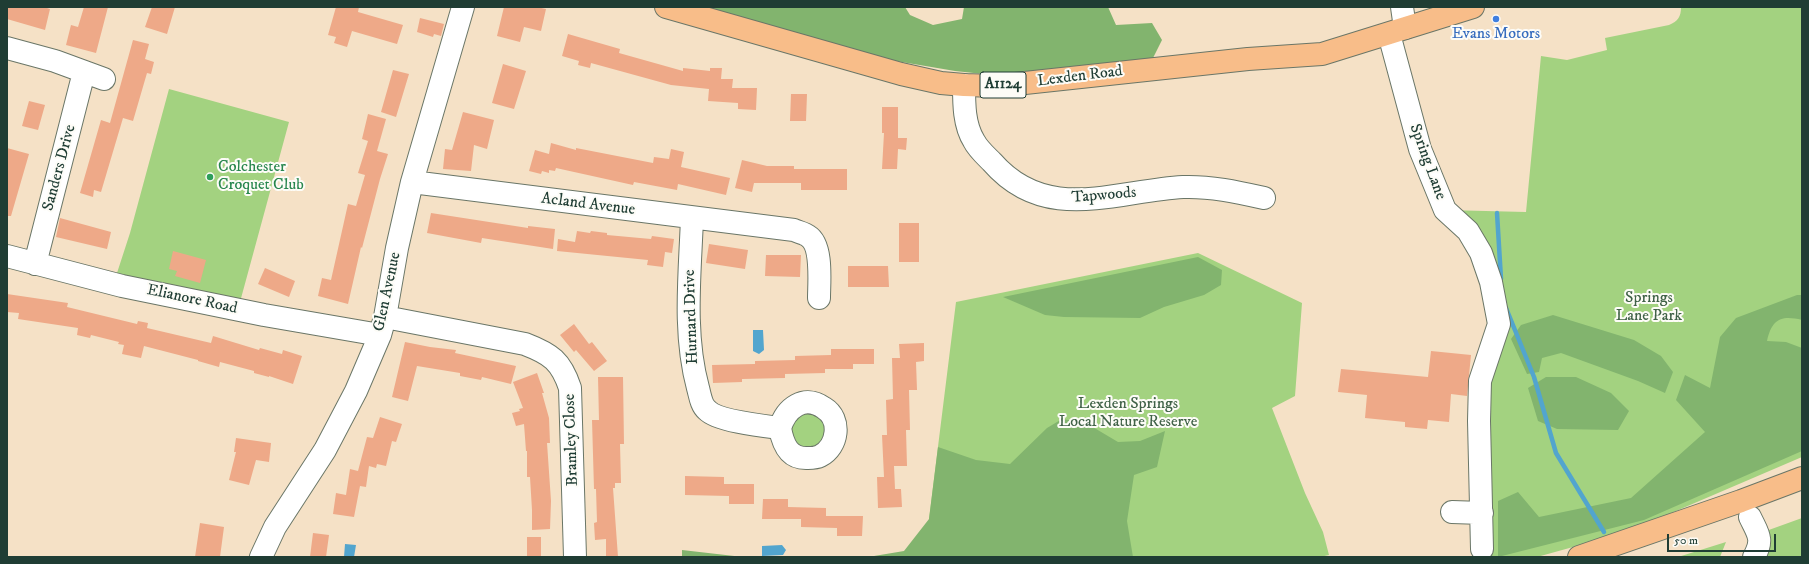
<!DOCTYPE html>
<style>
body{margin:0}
#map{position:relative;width:1809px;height:564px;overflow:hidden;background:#f5e1c6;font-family:"IM FELL DW Pica",serif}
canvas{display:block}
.frame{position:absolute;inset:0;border:8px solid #1f3d34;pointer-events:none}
.scale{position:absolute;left:1667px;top:534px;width:109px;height:18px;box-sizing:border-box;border:2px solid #1f3d34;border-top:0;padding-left:5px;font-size:12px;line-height:14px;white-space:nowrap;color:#1f3d34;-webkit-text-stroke:3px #fdfcf7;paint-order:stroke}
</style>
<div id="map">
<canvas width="1809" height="564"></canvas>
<div class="frame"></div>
<div class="scale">50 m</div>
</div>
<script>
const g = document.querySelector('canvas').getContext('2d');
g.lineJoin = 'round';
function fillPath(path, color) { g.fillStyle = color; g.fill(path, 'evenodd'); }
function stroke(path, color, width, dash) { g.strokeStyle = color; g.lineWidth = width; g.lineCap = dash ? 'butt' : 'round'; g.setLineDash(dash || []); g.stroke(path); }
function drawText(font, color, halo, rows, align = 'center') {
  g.font = font + ' "IM FELL DW Pica",serif'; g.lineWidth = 4; g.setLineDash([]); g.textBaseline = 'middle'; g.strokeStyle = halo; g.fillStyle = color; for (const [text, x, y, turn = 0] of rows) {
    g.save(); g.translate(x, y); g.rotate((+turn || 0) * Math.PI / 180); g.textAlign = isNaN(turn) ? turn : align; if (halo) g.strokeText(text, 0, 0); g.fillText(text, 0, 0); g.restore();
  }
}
const green = new Path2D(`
 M1681,7H1802V457L1627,532L1537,557H1491L1489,385L1490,281L1445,210L1526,212L1541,56L1567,60L1607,50L1605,38L1669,25C1678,21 1681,17 1681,7Z
 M169,89L289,122L240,302L117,273L130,233Z
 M1198,253L1302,303L1295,396L1272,408L1305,493L1323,532L1329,555L1320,557H929V519L956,302Z
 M821,411L831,438L801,454L787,420L791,414Z
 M1802,518V557H1764L1771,544L1766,531Z
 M1726,542L1720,557H1678Z`);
const forest = new Path2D(`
 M703,7H905L910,15L933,25L962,19L964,7H1108L1116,25L1152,23L1162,40L1152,60L1021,78L955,71L890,60Z
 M1198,257L1222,270L1221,285L1204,295L1164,307L1140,318L1064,317L1045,315L1003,297Z
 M1797,295H1802V320C1781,315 1772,319 1767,341L1786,342L1802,348V451L1644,520L1498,557V501L1518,492L1539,517L1631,498L1705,432L1676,400L1685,375L1710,388L1720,337L1736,318Z
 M1553,315L1634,340L1661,356L1673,372L1665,393L1638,381L1561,353L1542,358L1539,372L1527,374L1511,339L1521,325Z
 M1546,377H1576L1611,393L1629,411L1618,430L1557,429L1538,421L1528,388Z
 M1062,419L1086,423L1118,442L1140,441L1165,431L1157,467L1134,475L1127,521L1133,557H868L904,551L929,519L938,447L976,460L1010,464L1047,428Z
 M682,550L743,557H682Z`);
const water = new Path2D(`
 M753,330H763L764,350L759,354L753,351Z
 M345,544L356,545L354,557H344Z
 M782,545L786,550L783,555L762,556V546Z`);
const stream = new Path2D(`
 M1497,213L1501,279
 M1506,308L1534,377L1556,453L1604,532`);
const building = new Path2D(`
 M7,7H44L50,9L45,30L7,19Z
 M84,7H108L96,53L66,45L71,25L78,27Z
 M152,7H175L167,34L145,27Z
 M336,7H359L358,12L403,25L397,44L352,31L347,47L334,43L336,37L328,35Z
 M504,7H537L546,9L541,31L524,27L520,42L497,36Z
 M420,18L444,24L441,36L434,34L433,37L417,32Z
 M568,34L620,49L619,53L683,71V68L710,71V68H722L721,79H733L732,88H757L756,110L738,109V103L708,101L709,89L671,85L591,63L590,68L578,65L579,61L562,56Z
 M133,40L149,44L145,59L154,62L151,74L147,73L133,121L123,118L101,192L94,190L93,197L80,193L101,120L110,123Z
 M503,64L526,71L514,109L492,103Z
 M393,70L409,74L396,117L381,112Z
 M791,94H807L806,121H790Z
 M29,101L45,105L38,130L22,126Z
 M882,107H898V138H907L906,150L898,149L897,169H882L884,133H882Z
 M463,112L494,120L487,149L474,145L471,171L443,169L445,149L452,150Z
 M368,114L386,119L377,151L388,154L380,179L362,248L361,247L348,304L318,296L322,278L331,280L348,204L356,206L365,175L358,173L368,141L362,139Z
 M551,143L576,150V148L653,163L654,157L669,159L671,149L684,152L681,167L730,178L726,195L678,184L677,190L634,182L633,185L556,168L555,171L549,170V173L542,171L541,174L529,171L535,150L549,154Z
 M7,148L29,154L11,216H7Z
 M742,160L767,166H794V169H847V190H801V183H754L752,192L735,188Z
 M431,213L528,228V226L555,229L553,249L482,238L481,243L427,233Z
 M60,218L111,232L107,249L56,237Z
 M899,223H919V262H899Z
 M577,231L590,233L591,231L607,233V235L651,239L652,236L674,239L672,253L665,252L663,267L647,265L648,260L557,251L558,239L575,242Z
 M709,244L748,250L745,269L706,263Z
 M173,251L206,260L200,283L175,276L177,271L169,269Z
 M766,255H801L800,277L765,276Z
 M848,266H888L889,287H848Z
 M265,268L295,281L289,297L258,284Z
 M7,294L68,303L67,307L137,324L138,321L148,323L147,328L211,343L213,336L259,350L260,348L282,354L283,350L302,356L293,384L269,376V377L254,373V371L220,362L219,367L198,361V360L144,346L141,358L122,354L124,345L118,344L119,342L91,335L90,338L77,335L78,328L18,319L19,313L7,312Z
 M574,324L589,344L592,342L607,361L594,371L576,350L574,352L560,335Z
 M405,342L430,347L456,350L455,353L516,366L511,384L482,377L481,380L460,376V373L417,366L408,401L392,397Z
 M924,343V361L916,362L917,390H909L910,430H906L907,466H894L895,489H901L902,507L878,508L877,477H884L882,435H887L886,400L893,399L892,358H900L899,344Z
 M831,349H874V364H853V369H825V373L785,374V378L742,379V382L713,383L712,365L755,364V361L795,360V356L831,355Z
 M1431,351L1471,355L1467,396L1451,394L1449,422L1428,420L1427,429L1405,427V422L1365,418L1367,395L1338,392L1341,369L1428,377Z
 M537,373L544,393H542L549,418L550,443H547L551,501L550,529L532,530V510L530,477H527V451H526L524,424L516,426L512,413L520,411L519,409L523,408L513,382Z
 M598,377H623L624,444H620L621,483H615V488H613L618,557H606V539L595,540L594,523L597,522L596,489H594L592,420H599Z
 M380,417L402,424L396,442L392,441L386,466L377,464L376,468L369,466L366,487L360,486L354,517L333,514L336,493L346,495L350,469L358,471L367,437L373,438Z
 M236,438L271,443L269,462L256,460L249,485L229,480L236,452H234Z
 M685,476L724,477V484H754V504H729V496L685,495Z
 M763,499H788V507L826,508V516H863L862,536H837V528L801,527V519H762Z
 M200,523L224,527L220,557H195Z
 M313,533L329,535L326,557H310Z
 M527,537H541V556H527Z`);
const minor = new Path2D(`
 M1402,7L1405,28
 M1389,34L1420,149L1445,210L1468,231L1481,253L1491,282L1499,324L1480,381L1479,421L1482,549
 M7,48L55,61L104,79
 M964,85C964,104 964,125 974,141C978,149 986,156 992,162C1046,224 1114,191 1183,187C1210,186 1237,192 1264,198
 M412,182L794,230C798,232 804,233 808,236C823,245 819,283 819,298
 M692,218C690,274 683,333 698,388C700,395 701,405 707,410C717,421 764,426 780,428C786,408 804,394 824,408C842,419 838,447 820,456C816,458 812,458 808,458C789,459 783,445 780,428
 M7,256L122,286L264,315L380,335
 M35,264L84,72
 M385,317L525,344C551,354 561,361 570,388L575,557
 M1452,512L1482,513
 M1750,517C1758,534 1764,539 1754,557
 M261,557L275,527L325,450L356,391L380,335L385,317L397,248L412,182L463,7`);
const major = new Path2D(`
 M666,7L901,74L941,83L964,85L997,86L1248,59L1322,54L1473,7
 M1579,557L1741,501L1802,478`);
const markers = [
 [1496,19,4,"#3f7fe0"],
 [210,177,4,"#2e9e5b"]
];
const shields = [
 [1003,85,46]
];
const shieldNames = [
 ["A1124",1003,85]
];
const shopNames = [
 ["Evans Motors",1496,35]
];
const streetNames = [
 ["Lexden Road",1080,77,-7],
 ["Spring Lane",1427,162,70],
 ["Sanders Drive",60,168,-75],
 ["Tapwoods",1104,196,-5],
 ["Acland Avenue",588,205,7],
 ["Glen Avenue",388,292,-78],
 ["Elianore Road",192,300,12],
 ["Hurnard Drive",692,317,-92],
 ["Bramley Close",572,440,-92]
];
const leisureNames = [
 ["Colchester",218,168],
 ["Croquet Club",218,186]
];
const parkNames = [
 ["Springs",1649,299],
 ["Lane Park",1649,317],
 ["Lexden Springs",1128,405],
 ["Local Nature Reserve",1128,423]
];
fillPath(green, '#a3d280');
fillPath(forest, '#82b46e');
fillPath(water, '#52a5ce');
stroke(stream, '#52a5ce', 4.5);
fillPath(building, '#eea988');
stroke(minor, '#6a7667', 24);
stroke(major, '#6a7667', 24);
stroke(minor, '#fff', 22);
stroke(major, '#f8bd89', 22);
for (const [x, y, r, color] of markers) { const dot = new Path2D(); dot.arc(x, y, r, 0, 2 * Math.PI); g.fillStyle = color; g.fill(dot); stroke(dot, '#fdfcf7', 1.5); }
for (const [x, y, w] of shields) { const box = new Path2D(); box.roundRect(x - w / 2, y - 13, w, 26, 3); g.fillStyle = '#fdfcf7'; g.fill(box); stroke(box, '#1f3d34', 1); }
drawText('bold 15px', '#1f3d34', null, shieldNames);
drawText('16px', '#366cbe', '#fdfcf7', shopNames);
drawText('16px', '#1f3d34', '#fdfcf7', streetNames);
drawText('16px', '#27864d', '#fdfcf7', leisureNames, 'left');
drawText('16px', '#406247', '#fdfcf7', parkNames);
</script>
